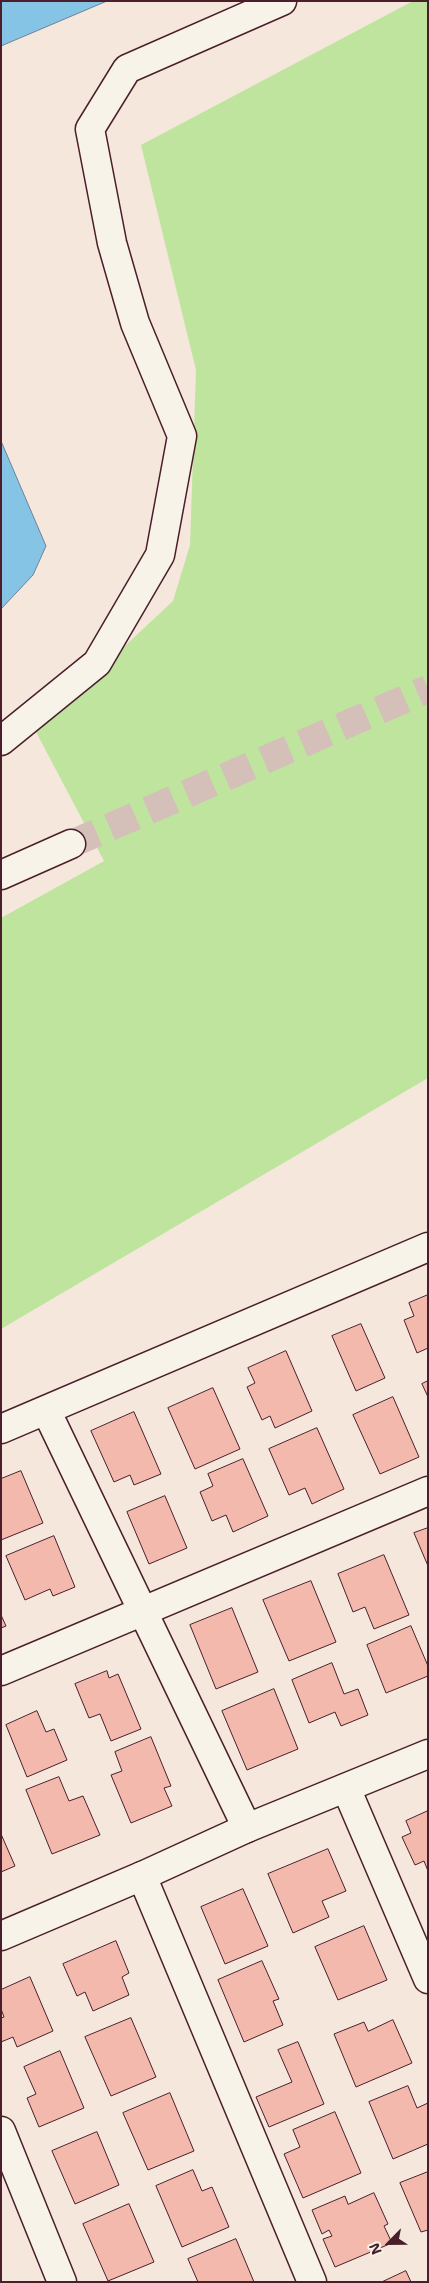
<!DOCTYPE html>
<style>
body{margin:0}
#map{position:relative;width:429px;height:2283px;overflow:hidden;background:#f6e7dc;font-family:"Shantell Sans",sans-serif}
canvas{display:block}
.frame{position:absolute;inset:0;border:2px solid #4a1f2b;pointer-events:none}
.north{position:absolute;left:364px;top:2218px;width:50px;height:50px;-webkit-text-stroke:4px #f7f3e8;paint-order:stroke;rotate:247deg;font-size:14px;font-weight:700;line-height:20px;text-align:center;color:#4a1f2b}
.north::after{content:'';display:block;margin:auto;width:18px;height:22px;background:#4a1f2b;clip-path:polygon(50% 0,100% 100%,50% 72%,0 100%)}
</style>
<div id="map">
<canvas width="429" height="2283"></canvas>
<div class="frame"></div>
<div class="north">N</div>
</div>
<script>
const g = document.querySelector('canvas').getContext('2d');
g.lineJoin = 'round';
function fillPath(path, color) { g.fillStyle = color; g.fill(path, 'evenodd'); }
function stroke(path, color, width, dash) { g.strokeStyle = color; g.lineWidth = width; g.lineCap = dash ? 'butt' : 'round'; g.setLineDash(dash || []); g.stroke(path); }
const green = new Path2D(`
 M413,1H428V1078L1,1329V918L104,861L35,730L173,601L190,545L196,370L141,145Z`);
const water = new Path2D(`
 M1,1H107L1,46Z
 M1,441L46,546L33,575L1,609Z`);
const building = new Path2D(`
 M428,1295V1348L417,1353L404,1320L414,1316L409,1303Z
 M361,1324L385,1378L356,1391L332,1336Z
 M286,1351L312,1411L275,1428L270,1416L262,1420L247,1387L255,1383L248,1368Z
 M428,1381V1397L422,1384Z
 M213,1388L240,1449L195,1469L168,1408Z
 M393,1397L419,1457L380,1474L353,1415Z
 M134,1412L161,1474L134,1485L130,1475L114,1482L91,1431Z
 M317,1428L344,1489L312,1504L305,1488L289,1495L269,1449Z
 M243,1459L268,1516L233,1532L226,1515L212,1521L200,1492L213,1486L208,1474Z
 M21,1471L43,1523L1,1540V1479Z
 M165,1496L187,1548L149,1564L127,1512Z
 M428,1528V1566L414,1533Z
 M54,1536L75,1587L53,1596L50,1589L25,1600L6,1556Z
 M384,1555L409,1615L374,1629L365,1607L353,1612L338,1574Z
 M311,1581L336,1642L289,1661L263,1600Z
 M232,1608L258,1672L216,1689L190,1625Z
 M1,1615L6,1626L1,1628Z
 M411,1626L428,1666V1676L386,1693L367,1645Z
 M332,1663L344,1694L358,1689L368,1715L341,1726L335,1712L309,1723L292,1680Z
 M107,1671L109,1678L118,1674L141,1729L111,1741L100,1714L89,1718L75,1684Z
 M274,1689L298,1749L247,1770L222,1711Z
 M37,1711L46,1732L54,1729L67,1760L27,1777L6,1725Z
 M151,1737L171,1786L164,1788L172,1806L131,1823L111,1775L122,1771L115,1752Z
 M59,1777L69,1801L83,1796L100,1835L52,1854L26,1790Z
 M428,1811V1871L424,1861L415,1865L402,1837L411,1833L406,1821Z
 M1,1834L15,1866L1,1872Z
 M328,1849L346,1891L322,1901L329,1917L293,1933L268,1874Z
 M243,1889L268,1946L225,1964L201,1907Z
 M364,1926L387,1980L338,2000L315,1947Z
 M116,1941L129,1973L122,1977L129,1995L93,2011L85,1992L77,1996L63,1964Z
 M262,1961L279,1999L273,2001L283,2025L244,2042L218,1980Z
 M30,1977L53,2031L17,2047L13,2037L1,2042V2018L4,2017L1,2009V1990Z
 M131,2018L156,2077L111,2096L85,2037Z
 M393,2020L412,2063L356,2087L334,2034L364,2022L368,2031Z
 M298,2042L324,2104L269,2127L256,2097L292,2082L278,2050Z
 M60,2051L84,2108L39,2127L27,2098L36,2094L24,2067Z
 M408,2086L417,2108L428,2103V2144L393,2159L369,2102Z
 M170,2093L194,2151L148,2170L123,2113Z
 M335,2112L361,2173L303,2198L284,2154L300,2147L293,2130Z
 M97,2132L119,2185L75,2204L52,2151Z
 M193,2170L202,2191L212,2187L229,2227L182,2247L156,2186Z
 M428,2172V2230L421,2232L400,2183Z
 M374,2193L388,2224L384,2226L392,2243L335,2267L323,2239L332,2236L329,2230L322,2234L312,2210L345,2196L348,2204Z
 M129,2204L154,2262L108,2281L83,2224Z
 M236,2239L254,2282H198L188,2259Z
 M406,2271L411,2282H382Z`);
const highwayTunnel = new Path2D(`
 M71,844L428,689`);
const street = new Path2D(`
 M1,741L97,663L160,555L182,436L135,323L112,243L90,129L127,69L282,1
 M46,1410L247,1828
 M1,1429L428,1247
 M1,1671L428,1491
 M346,1788L428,1979
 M142,1876L312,2282
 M1,2131L62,2282`);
const secondary = new Path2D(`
 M1,1936L142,1876L247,1828L428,1754`);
const highway = new Path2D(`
 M1,875L71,844`);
fillPath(green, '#bee49e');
fillPath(water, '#85c4e5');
stroke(water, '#6d829b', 1);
fillPath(building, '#f3b9ad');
stroke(building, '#4a1f2b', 1);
stroke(highwayTunnel, '#d4bfb9', 28, [28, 14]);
stroke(street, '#4a1f2b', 31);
stroke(secondary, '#4a1f2b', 31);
stroke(highway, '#4a1f2b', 31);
stroke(street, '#f7f3e8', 28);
stroke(secondary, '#f7f3e8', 28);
stroke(highway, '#f7f3e8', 28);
</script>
